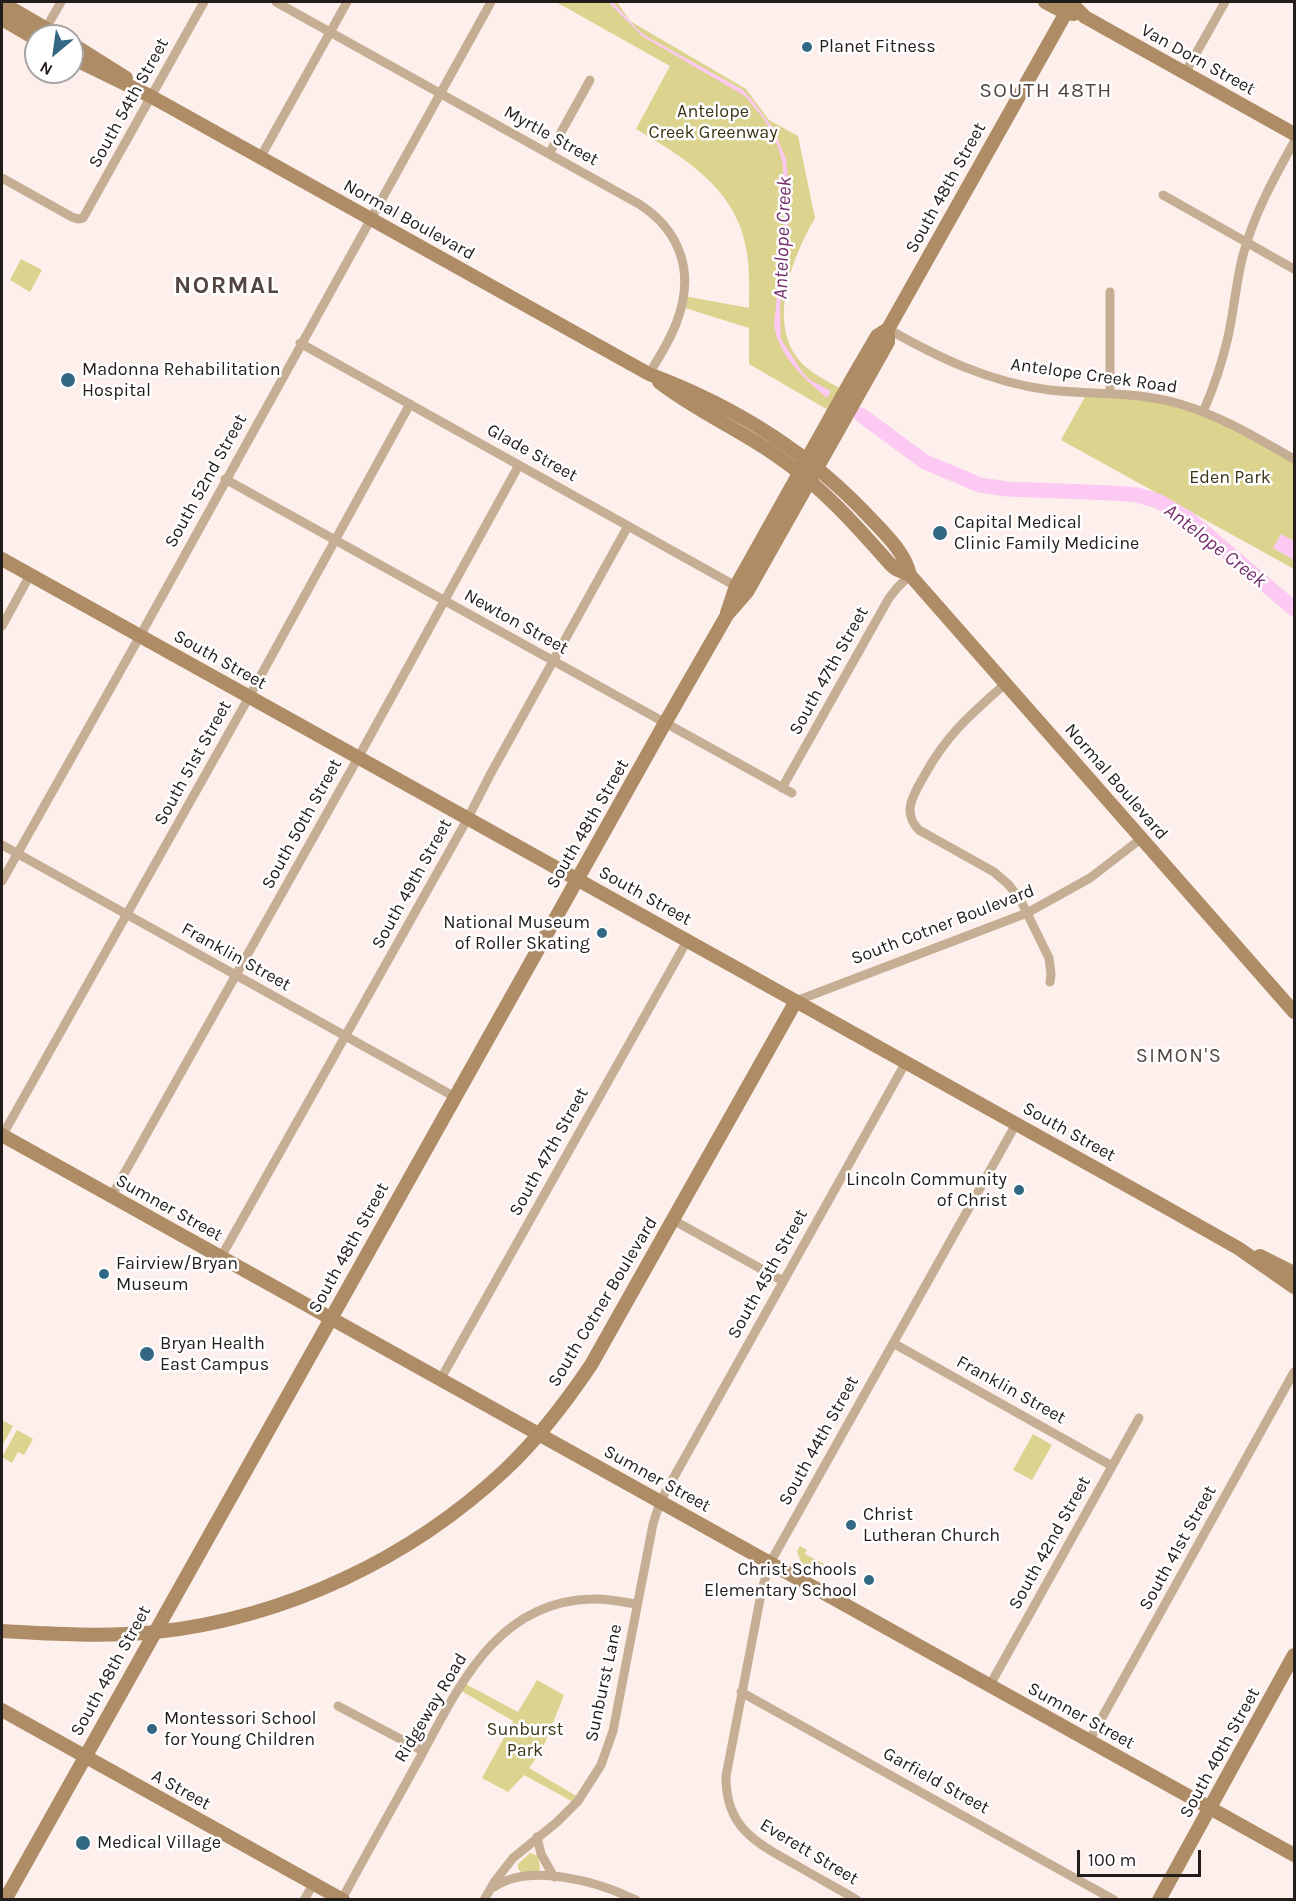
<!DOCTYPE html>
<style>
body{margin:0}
#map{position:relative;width:1296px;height:1901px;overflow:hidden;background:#fdefeb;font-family:Karla,sans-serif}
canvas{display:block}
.frame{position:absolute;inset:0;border:3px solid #221c1a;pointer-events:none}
.north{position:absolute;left:24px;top:24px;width:60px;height:60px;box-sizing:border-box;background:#fff;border:2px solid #a7a4a3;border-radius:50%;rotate:209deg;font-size:16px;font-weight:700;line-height:24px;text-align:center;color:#221c1a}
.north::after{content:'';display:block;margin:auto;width:21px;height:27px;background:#336884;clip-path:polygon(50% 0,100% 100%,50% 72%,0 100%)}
.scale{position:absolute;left:1077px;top:1850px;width:124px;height:27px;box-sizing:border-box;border:3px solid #221c1a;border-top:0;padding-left:8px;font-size:18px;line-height:21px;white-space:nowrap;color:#221c1a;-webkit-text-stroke:4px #fff;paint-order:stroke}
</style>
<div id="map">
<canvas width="1296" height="1901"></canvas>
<div class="frame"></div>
<div class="north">N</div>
<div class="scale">100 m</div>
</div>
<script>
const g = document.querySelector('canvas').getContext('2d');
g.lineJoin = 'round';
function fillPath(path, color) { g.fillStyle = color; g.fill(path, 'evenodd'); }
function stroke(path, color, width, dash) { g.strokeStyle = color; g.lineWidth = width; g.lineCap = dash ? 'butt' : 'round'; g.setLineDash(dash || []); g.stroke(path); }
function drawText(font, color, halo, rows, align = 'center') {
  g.font = font + ' Karla,sans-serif'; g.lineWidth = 5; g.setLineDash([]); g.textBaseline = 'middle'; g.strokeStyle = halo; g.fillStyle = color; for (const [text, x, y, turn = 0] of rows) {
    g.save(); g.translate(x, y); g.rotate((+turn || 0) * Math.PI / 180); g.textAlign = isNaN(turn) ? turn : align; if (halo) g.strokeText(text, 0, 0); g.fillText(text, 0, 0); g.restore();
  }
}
const green = new Path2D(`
 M556,2H617L630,21L746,89L769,120L798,136L815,218C794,254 770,313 794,353C804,371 828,381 845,391L833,413L749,364V328L682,307L684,296L749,308C749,288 750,268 746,248C736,188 683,157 636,129L670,66Z
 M21,259L42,270L30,292L10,280Z
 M1087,393L1178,403L1294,459V569L1061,440Z
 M2,1420L13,1426L3,1444L2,1443Z
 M17,1430L33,1439L24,1455L18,1452L12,1463L2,1457Z
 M1033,1434L1052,1445L1032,1480L1013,1470Z
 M800,1546L807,1550L805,1554L828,1566L821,1578L803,1568L797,1551Z
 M537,1680L564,1695L542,1750L529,1768L580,1798L575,1803L524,1775L508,1792L482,1778L513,1721L458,1689L462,1682L518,1712Z
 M530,1853L538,1856L540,1868L538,1872L522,1873L518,1869V1864Z`);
const water = new Path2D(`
 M608,2H613L637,29L646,36L743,90L752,100L773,128L786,159L788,181V230L780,309L781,339L803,373L810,380L831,391L827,398C804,378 779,357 774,325L784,228L783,164L777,144L764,119L745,96L642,36Z
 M1281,534L1294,541V560L1273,548Z`);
const river = new Path2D(`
 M861,415L925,462L980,485L1007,489L1113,493L1137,495L1158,501L1189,519L1294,609`);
const street = new Path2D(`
 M276,2L639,204C681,231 695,273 677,321C671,339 659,357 649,374
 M46,28L61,2
 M1185,73L1225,2
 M549,154L590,80
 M260,158L347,2
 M2,178L72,217L78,219L83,218L204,2
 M1163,195L1294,269
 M888,329C939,358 989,382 1049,390C1093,395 1136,391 1180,404C1221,416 1257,438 1294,459
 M300,343L741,589
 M1110,393V292
 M1203,412C1214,387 1222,363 1228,337C1234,310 1236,282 1243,255C1254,214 1274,178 1294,142
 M225,479L792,793
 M2,626L30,575
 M1006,683C970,715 948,733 924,776C914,794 901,812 919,830L994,872L1009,885L1021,901L1049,958L1051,974L1050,982
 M782,788L889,598L897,588L910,575
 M2,845L455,1097
 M2,881L140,636L491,2
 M796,1001L1027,913L1090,878L1142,838
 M2,1136L249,697L410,404
 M111,1197L358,758L519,465
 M673,1220L783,1281
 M221,1257L468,818L491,773L628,526
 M893,1343L1112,1466
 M440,1380L687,941
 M990,1685L1139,1418
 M741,1692L1114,1900
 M338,1706L423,1751
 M1089,1741L1294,1372
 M537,1837L541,1854L554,1877
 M494,1887C530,1862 599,1882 636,1900
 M342,1899C368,1851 395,1803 421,1756C460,1684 498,1601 592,1599C607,1598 622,1602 637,1604
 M304,1900L314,1883
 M484,1900L495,1881L513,1858L557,1822L578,1801L601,1765L613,1731L653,1524L660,1502L906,1062
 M857,1900C837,1888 816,1877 796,1865C756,1843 725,1827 726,1776L762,1589L770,1563L1016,1124`);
const secondary = new Path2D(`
 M1045,2L1066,13L1074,14
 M1070,2L1085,17L1294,134
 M2,3L59,36
 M2,19L36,39
 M72,44L126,78
 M72,58L152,97L649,374C735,406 810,453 872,520C888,537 905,553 910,575
 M659,382C696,411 739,429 777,456C821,486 855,524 890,564L896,569L910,575L1294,1012
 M2,559L1160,1204L1238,1248L1294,1287
 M727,613L736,586L852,379L877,336L888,329
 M2,1135L1294,1855
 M1260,1256L1294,1273
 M2,1631C53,1634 104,1637 156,1632C285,1618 410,1559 505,1470C538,1439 566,1402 591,1365L796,1001
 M2,1710L343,1900
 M5,1900L665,723L727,615L747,592L888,342V329L1072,2
 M1159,1900L1294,1655`);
const markers = [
 [807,47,6,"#336884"],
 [68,380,8,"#336884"],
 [940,533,8,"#336884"],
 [602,933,6,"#336884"],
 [1019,1190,6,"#336884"],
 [104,1274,6,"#336884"],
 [147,1354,8,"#336884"],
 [851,1525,6,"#336884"],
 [869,1580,6,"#336884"],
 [152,1729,6,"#336884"],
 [83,1843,8,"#336884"]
];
const poiNames = [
 ["Planet Fitness",819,47],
 ["Madonna Rehabilitation",82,370],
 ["Hospital",82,391],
 ["Capital Medical",954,523],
 ["Clinic Family Medicine",954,544],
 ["National Museum",590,923,"right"],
 ["of Roller Skating",590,944,"right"],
 ["Lincoln Community",1007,1180,"right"],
 ["of Christ",1007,1201,"right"],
 ["Fairview/Bryan",116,1264],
 ["Museum",116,1285],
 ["Bryan Health",160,1344],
 ["East Campus",160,1365],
 ["Christ",863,1515],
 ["Lutheran Church",863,1536],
 ["Christ Schools",857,1570,"right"],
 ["Elementary School",857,1591,"right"],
 ["Montessori School",164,1719],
 ["for Young Children",164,1740],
 ["Medical Village",97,1843]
];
const streetNames = [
 ["Van Dorn Street",1198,60,29],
 ["South 54th Street",129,103,-61],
 ["Myrtle Street",551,136,29],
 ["South 48th Street",946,188,-61],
 ["Normal Boulevard",409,220,29],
 ["Antelope Creek Road",1094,376,8],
 ["Glade Street",532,453,29],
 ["South 52nd Street",206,481,-61],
 ["Newton Street",516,622,29],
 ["South Street",220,660,29],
 ["South 47th Street",829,671,-61],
 ["South 51st Street",193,763,-61],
 ["Normal Boulevard",1116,782,49],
 ["South 50th Street",302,824,-61],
 ["South 48th Street",588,824,-60],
 ["South 49th Street",412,884,-61],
 ["South Street",645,896,29],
 ["South Cotner Boulevard",943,925,-21],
 ["Franklin Street",236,957,29],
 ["South Street",1069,1132,29],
 ["South 47th Street",549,1152,-61],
 ["Sumner Street",169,1208,29],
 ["South 48th Street",349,1248,-61],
 ["South 45th Street",768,1274,-61],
 ["South Cotner Boulevard",603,1302,-59],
 ["Franklin Street",1011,1390,29],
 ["South 44th Street",819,1441,-61],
 ["Sumner Street",657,1479,29],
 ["South 42nd Street",1050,1543,-61],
 ["South 41st Street",1178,1548,-61],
 ["South 48th Street",111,1671,-61],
 ["Sunburst Lane",604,1683,-78],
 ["Ridgeway Road",431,1708,-59],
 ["Sumner Street",1081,1716,29],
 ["South 40th Street",1220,1753,-61],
 ["Garfield Street",936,1781,29],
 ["A Street",181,1790,29],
 ["Everett Street",809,1852,31]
];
const parkNames = [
 ["Antelope",713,112],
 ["Creek Greenway",713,133],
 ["Eden Park",1230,478],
 ["Sunburst",525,1730],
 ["Park",525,1751]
];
const waterNames = [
 ["Antelope Creek",783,238,-88],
 ["Antelope Creek",1215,546,38]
];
const neighbourhoodNames = [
 ["SIMON'S",1179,1056]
];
const quarterNames = [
 ["SOUTH 48TH",1046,91]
];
const districtNames = [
 ["NORMAL",227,286]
];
fillPath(green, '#dcd48e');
fillPath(water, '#fcc9f3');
stroke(river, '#fcc9f3', 15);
stroke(street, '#c5ae94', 9);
stroke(secondary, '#ae8c65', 14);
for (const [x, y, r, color] of markers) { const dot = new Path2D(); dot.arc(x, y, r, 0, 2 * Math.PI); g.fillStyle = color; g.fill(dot); stroke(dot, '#fff', 2); }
drawText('18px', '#221c1a', '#fff', poiNames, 'left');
drawText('18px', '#221c1a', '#fff', streetNames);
drawText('18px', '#3b3715', '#fff', parkNames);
drawText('italic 20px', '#752e6d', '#fff', waterNames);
g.letterSpacing = '1.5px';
drawText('20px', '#534541', '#fff', neighbourhoodNames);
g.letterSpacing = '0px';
g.letterSpacing = '1.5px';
drawText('21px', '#534541', '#fff', quarterNames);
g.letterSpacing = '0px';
g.letterSpacing = '1.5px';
drawText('bold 24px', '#534541', '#fff', districtNames);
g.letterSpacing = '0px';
</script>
